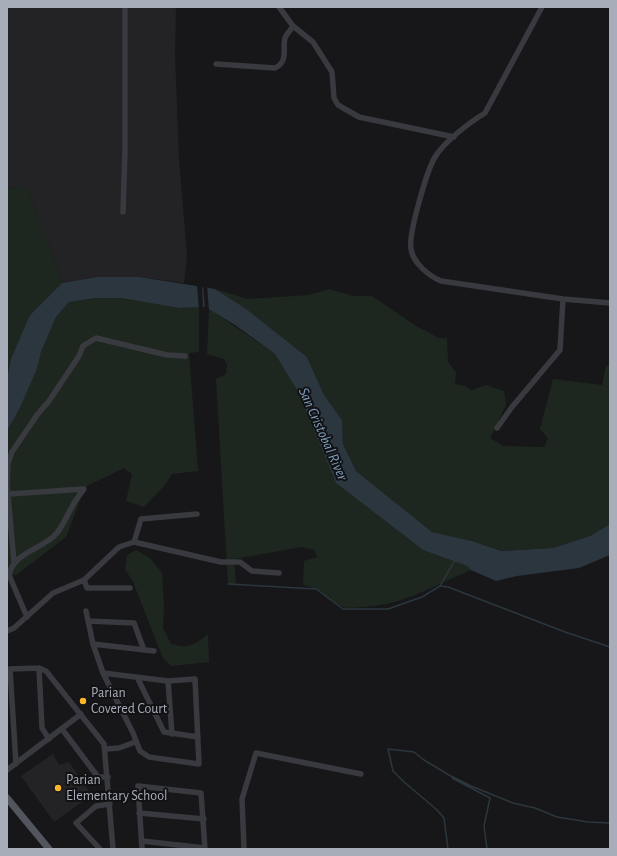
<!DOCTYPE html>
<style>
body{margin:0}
#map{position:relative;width:617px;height:856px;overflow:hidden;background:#171719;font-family:"Alegreya Sans",sans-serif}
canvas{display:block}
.frame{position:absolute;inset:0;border:8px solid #a8adba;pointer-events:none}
</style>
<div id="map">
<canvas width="617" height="856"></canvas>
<div class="frame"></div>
</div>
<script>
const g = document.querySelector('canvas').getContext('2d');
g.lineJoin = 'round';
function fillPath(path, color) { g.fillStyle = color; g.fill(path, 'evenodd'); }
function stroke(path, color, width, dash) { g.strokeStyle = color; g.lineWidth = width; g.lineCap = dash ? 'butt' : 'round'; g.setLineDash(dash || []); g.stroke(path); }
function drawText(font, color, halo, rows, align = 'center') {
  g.font = font + ' "Alegreya Sans",sans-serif'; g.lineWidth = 4; g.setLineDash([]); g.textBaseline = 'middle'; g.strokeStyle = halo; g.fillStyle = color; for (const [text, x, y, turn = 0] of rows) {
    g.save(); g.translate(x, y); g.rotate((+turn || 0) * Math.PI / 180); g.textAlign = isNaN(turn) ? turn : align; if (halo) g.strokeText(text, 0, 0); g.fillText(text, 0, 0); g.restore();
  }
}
const built = new Path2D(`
 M7,7H176L175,54L179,160L187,255L184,283L140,277H97L62,283L59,271L26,186L7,189Z
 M53,754L59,765L69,762L92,795L54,822L21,776Z`);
const green = new Path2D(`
 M26,186L59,271L62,283L30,315L7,380V189Z
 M215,289L248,299L309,295L329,289L353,296H372L416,326L439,338H447L448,362L456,373L455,384L465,386L472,390L486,385L504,391L506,405L490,438L503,446L544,447L548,438L540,429L553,379L602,385L606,366H610V524L590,536L553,548L501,551L472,541L432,532L356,471L343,444L342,420L324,395L307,357L245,308Z
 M96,298H121L179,308L199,307V352L189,353L198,471L172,474L165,485L144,507L126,501L132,474L124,468L85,487L66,537L16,575L7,576V431L19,410L37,369L41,352L56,317L69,302Z
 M209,309L275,354L297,390L336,483L423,550L467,566L471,570C434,585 403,606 361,607C356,607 348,609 343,607C327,601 323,589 303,585L304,561L317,557L314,550L302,547L234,559L236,585L228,584L216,379L226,374L227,365L224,359L207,354Z
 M136,550L150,558L162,573L164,606L163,628L171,644C188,649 195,645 208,634L209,662L171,666L163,658L133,582L125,569L127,555Z`);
const water = new Path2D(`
 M97,277H140L215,289L245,308L307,357L324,395L342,420L343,444L356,471L432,532L472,541L501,551L553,548L590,536L610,524V555L579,568L517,576L496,581L471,570L467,566L423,550L336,483L297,390L275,354L235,325L205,307L179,308L121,298H96L69,302L56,317L41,352L37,369L19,410L7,431V380L11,359L30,315L62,283Z`);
const pier = new Path2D(`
 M203,284L207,285L209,311L205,309Z
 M197,285H202L203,309H199Z`);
const stream = new Path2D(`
 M228,584L316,589L343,609H388L422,597L440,586L455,560
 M441,586L448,587L565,632L610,647
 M452,778L490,798L484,826L487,849
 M448,849L444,818L437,810L403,781L393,771L388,749L414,752L424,760L449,775L471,786L513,803L535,808L557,817L588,822L610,823`);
const minor = new Path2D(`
 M279,7L293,26L313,42L332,72L334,98L338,105L359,117L454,137
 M542,7L485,113C470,122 444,142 435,157C427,170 408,235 411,249C413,263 429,276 441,281L563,299L610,303
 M216,64L275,68C289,61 282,49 285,38C286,34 291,30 293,26
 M123,212L125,150V7
 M497,428L512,407L560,350L563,299
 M9,494L84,489C80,495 75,500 72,507C66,516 63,528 54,536C40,549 13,554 9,575L27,617
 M134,542L141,519L197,514
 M14,562L7,484L8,463L12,452L37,415L49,401L79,356L83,346L96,338L167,355L185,356
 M84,580L87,588H130
 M86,611L93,644L103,673L133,733L140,751L149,757L199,764L195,679L168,681L103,673
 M88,621L134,623L144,650
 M7,631L14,628L53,593L84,580L119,547L134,542L221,562H240L252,571L279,573
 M93,644L154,651
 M39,668L42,728L49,739
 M137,677L164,732L198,737
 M168,681L172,734
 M62,729L98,777H108
 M105,749L119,748L135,742
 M16,764L10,669L39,668L46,671L104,744L113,849
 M7,770L81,714
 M139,813L204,819
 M142,841L205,848
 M100,849L76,823L96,806L110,804
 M142,849L138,786L201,793L205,849
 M244,849L242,799L256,753L361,774`);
const major = new Path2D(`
 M7,798L49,849`);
const markers = [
 [83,701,4,"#ffb729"],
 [58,788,4,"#ffb729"]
];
const poiNames = [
 ["Parian",91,693],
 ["Covered Court",91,709],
 ["Parian",66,780],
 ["Elementary School",66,796]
];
const waterNames = [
 ["San Cristobal River",323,434,66]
];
fillPath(built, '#232326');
fillPath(green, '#1e271f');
fillPath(water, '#2b363e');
fillPath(pier, '#171719');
stroke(stream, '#2b363e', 1.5);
stroke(minor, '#393a40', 5.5);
stroke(major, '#53555e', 7);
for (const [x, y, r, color] of markers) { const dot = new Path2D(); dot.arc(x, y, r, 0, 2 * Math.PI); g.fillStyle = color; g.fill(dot); stroke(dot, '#121214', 1.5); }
drawText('14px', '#a8adba', '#121214', poiNames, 'left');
drawText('italic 15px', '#7c9cb8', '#121214', waterNames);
</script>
